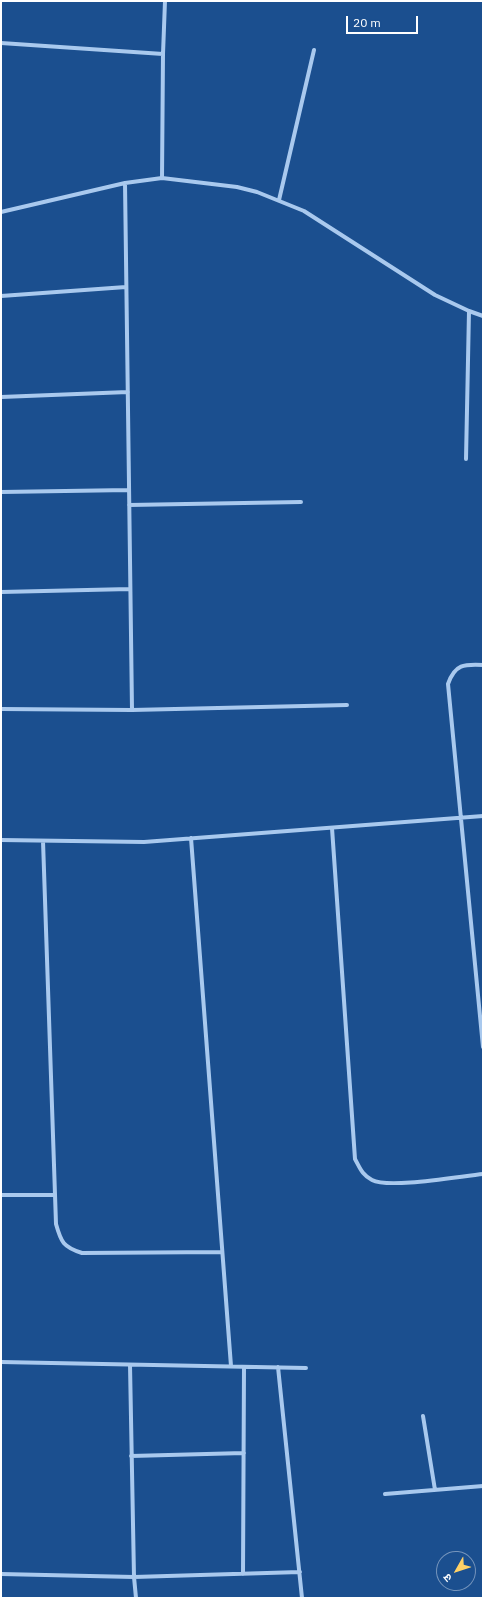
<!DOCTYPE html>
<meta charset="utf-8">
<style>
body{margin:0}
#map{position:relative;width:484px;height:1599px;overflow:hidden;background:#1b4f8f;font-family:"IBM Plex Sans","Noto Sans Devanagari",sans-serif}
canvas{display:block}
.frame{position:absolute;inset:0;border:2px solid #fff;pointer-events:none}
.north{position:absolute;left:436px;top:1551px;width:40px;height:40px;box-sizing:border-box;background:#1b4f8f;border:1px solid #7695bc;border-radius:50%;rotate:231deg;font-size:11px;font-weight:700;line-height:16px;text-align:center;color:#fff}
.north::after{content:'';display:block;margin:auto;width:14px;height:18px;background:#ffd166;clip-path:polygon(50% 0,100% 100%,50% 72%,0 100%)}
.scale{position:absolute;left:346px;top:16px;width:72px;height:18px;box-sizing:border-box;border:2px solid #fff;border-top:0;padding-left:5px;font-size:12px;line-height:14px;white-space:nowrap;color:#fff;-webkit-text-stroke:3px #1b4f8f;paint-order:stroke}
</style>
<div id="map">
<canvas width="484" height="1599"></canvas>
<div class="frame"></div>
<div class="north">उ</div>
<div class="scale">20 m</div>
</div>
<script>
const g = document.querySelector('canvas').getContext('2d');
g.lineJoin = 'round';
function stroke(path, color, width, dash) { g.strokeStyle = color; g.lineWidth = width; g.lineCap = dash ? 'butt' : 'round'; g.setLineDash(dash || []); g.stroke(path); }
const street = new Path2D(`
 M1,43L163,54
 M162,178L163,54L165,1
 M125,183L132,710
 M279,200L314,50
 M1,212L125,183L162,178L237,187L257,192L304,211L435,295L469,311L483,316
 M1,296L126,287
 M1,397L128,392
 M466,459L469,311
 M1,492L129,490
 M129,505L301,502
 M1,592L130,589
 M483,665C464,664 455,664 448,684L483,1047
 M1,709L132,710L347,705
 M332,828L355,1159C360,1168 362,1175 372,1180C389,1189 461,1176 483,1174
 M191,838L231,1366
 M1,840L144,842L483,816
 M43,841L56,1224C61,1242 63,1247 82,1253L222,1252
 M1,1195H55
 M1,1362L306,1368
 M130,1365L134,1577L136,1598
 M278,1367L302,1598
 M423,1416L435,1490
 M131,1456L244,1453
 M385,1494L483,1486
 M1,1574L134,1577L300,1572
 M243,1574L244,1367`);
stroke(street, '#a9c9ee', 4);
</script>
